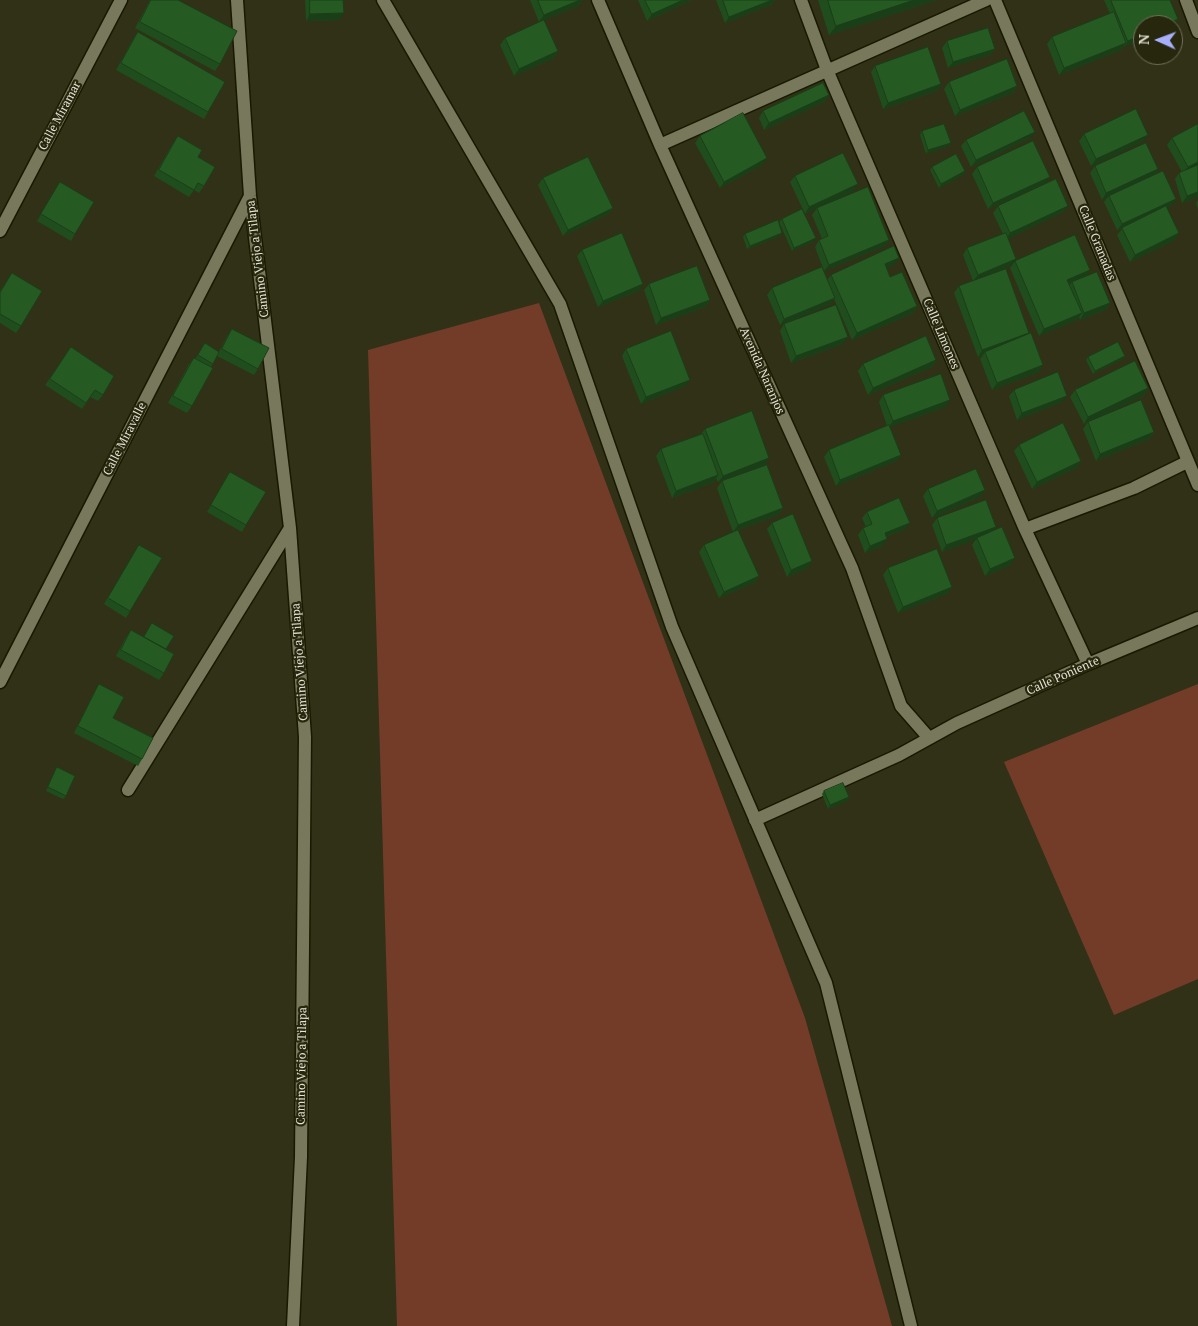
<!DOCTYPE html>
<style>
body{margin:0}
#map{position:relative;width:1198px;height:1326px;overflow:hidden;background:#313117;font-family:"PT Serif",serif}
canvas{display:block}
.north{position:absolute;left:1133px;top:15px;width:50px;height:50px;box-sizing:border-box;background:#27270d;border:1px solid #72725d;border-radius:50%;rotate:272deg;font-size:14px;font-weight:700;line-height:20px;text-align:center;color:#e2e3d4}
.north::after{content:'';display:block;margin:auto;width:18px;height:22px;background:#a8b0fc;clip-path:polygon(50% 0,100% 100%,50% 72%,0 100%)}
</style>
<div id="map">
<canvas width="1198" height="1326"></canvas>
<div class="north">N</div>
</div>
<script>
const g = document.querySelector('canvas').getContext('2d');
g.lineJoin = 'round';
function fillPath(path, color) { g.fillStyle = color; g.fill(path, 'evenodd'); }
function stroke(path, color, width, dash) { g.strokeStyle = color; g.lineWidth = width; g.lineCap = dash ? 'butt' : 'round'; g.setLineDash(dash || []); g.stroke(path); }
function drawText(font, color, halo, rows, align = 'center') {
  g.font = font + ' "PT Serif",serif'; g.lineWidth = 4.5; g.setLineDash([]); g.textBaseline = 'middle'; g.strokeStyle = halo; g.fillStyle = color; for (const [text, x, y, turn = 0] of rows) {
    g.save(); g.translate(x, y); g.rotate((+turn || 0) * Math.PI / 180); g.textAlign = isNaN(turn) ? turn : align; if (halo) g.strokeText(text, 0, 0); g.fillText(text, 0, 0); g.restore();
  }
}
const green = new Path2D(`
 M539,303L805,1018L892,1326H397L368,350Z
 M1198,684V979L1114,1015L1004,762Z`);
const minor = new Path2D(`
 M237,0L250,196L290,528L305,737L301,1157L293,1326
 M383,0L560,304L672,627L826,983L911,1326
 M598,0L660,145L852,568L901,706L929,738
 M801,0L827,70L1025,529L1088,664
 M995,0L1198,485
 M1186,0L1198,32
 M660,145L986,0
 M0,231L121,0
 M1025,529L1134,488L1187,462
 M0,682L250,196
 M128,790L290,528
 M755,820L899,755L957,723L1088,664L1198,618`);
const wall = new Path2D(`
 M150,0H178L220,64L215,71L135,28Z
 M305,0H343L339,20L306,21Z
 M530,0H582L578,6L539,22Z
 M638,0H692L647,21Z
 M716,0H775L771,5L725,23Z
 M818,0H937L829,35Z
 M1104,0H1170L1178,19L1173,26V25L1123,47L1121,50L1059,75L1047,44L1052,37L1110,14Z
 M138,32L208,112L204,119L116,70L133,39Z
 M505,38L558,51L554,58L514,76L500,45Z
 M947,41L995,49L990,55L948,68L942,48Z
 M875,66L941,84L937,91L883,109L871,72Z
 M949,82L1017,86L1013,93L955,116L944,89Z
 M829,95L824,102L764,130L759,118L763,111Z
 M1198,124V197L1182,203L1175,179L1179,173L1182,172L1167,145L1172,138Z
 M922,131L951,143L949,146L926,154L920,135Z
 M1084,134L1143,141L1091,166L1079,141Z
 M178,136L198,157L204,186L199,193L194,190L189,197L154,176L173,143Z
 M700,136L762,165L720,188L695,143Z
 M1030,138L971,167L961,146L966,140Z
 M1095,166L1158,169L1154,175L1171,206L1167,207L1175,240L1130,262L1117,235L1123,228L1117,230L1104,202L1108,196L1102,200L1090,173Z
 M932,167L965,171L963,175L939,188L930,170Z
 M977,167L1045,183L988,209L972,174Z
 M795,176L853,191L805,214L790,182Z
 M543,178L613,208L608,214L563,236L538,185Z
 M60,182L75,234L71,241L37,221Z
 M1198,200V210L1196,203Z
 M998,206L1063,212L1008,239L1011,266L973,281L963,255L967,248L1003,234L993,213Z
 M817,208L889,240L885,246L824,271L815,247L819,240L822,239L812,215Z
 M782,219L813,242L792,251L779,222Z
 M782,233L780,236L747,249L743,237L745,234Z
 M582,250L639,291L598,307L577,256Z
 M1015,261L1090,270L1085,277L1069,284L1070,285L1072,282L1110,303L1105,310L1080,320L1079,317L1077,320L1039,336L1010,268Z
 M894,265L886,268L890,277L917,306L913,313L852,340L834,299L830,304L780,325L767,295L772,288L827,280L831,275Z
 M12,273L21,326L16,333L0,323V291Z
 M649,284L710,300L705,307L656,325L644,290Z
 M959,286L1029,333L1028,335L1039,372L992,390L980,359L983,355L978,357L954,293Z
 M784,324L843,344L791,363L780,331Z
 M232,329L258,369L254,375L217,356L211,367L192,406L187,413L168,403L189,364L194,358H196L205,343L219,352L227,336Z
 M71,347L103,395L98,401L90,397L82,409L45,385Z
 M626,349L685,386L641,404L622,356Z
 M1125,356L1123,359L1093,374L1086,360L1088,357Z
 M936,360L932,367L868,395L858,371L863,364Z
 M1148,388L1144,395L1084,424L1070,397L1075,390Z
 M1014,390L1062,402L1017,420L1009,396Z
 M883,395L945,407L890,427L901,455L896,461L836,486L824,457L829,450L887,426L879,402Z
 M1088,422L1154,432L1149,439L1096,461L1083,429Z
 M705,429L765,465L718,482L716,478L714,482L672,498L656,456L661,449L701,434Z
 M1019,445L1081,461L1076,468L1032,489L1014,451Z
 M230,472L246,525L242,532L207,512Z
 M722,481L783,508L778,515L733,532L717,488Z
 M928,489L980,497L932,518L923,496Z
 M867,512L905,529L886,537L882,546L865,553L858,535L863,528L866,527L862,518Z
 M937,518L993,531L1010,565L985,576L972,545L976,539L942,552L932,525Z
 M772,523L808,568L787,577L767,529Z
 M139,545L130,611L126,618L104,604Z
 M704,545L759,576L754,583L719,598L699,552Z
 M888,568L952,587L947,594L898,613L883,575Z
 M152,623L166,649L164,673L159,680L116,656L126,637L131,630L144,637Z
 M99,684L113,718L142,759L138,766L74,733L95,691Z
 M57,767L66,796L63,799L46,791L55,771Z
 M824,791L847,801L828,809L822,794Z`);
const shadedWall = new Path2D(`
 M580,0H582L578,6L539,22L544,15Z
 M683,0H692L647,21L652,14Z
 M772,0H775L771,5L725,23L729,17Z
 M914,0H937L829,35L836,26Z
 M344,13L339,20L306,21L310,14Z
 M1178,19L1173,26V25H1165Z
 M1143,34V39L1124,47L1128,41Z
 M1126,43L1121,50L1059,75L1064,68Z
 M995,49L990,55L948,68L953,62Z
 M558,51L554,58L514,76L519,69Z
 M941,84L937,91L883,109L888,103Z
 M1017,86L1013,93L955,116L960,110Z
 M829,95L824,102L764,130L769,123Z
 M1035,132L1030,138L971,167L976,160Z
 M1148,135L1143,141L1091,166L1096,159Z
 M951,143L949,146L926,154L928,150Z
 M767,158L762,165L720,188L724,182Z
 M1198,162V166L1183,174L1188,167Z
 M1158,169L1153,176L1102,200L1106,193Z
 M965,171L963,175L939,188L941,184Z
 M1050,177L1045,183L988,209L993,203Z
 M858,184L853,191L805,214L809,207Z
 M1198,192V197L1182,203L1187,196Z
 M1176,199L1171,206L1117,230L1122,224Z
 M1068,206L1063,212L1006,240L1010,233Z
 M613,208L608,214L563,236L568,230Z
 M782,233L780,236L747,249L750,246Z
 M1179,233L1175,240L1130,262L1135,255Z
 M816,238L813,242L792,251L794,248Z
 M889,240L885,246L824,271L829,265Z
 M899,258L894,265L880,271L885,264Z
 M1016,259L1011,266L973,281L978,275Z
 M1090,270L1085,277L1063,286L1067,280Z
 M643,284L639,291L598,307L603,301Z
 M835,298L830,304L780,325L784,319Z
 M710,300L705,307L656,325L661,318Z
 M1110,303L1105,310L1080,320L1084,313Z
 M917,306L913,313L852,340L857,333Z
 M1082,313L1077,320L1039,336L1044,329Z
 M1029,333L1024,340L985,352L983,355L978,357L982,350Z
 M848,337L843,344L791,363L796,356Z
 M1125,356L1123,359L1093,374L1095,371Z
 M936,360L932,367L868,395L873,388Z
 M1043,365L1039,372L992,390L997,383Z
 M690,380L685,386L641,404L646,397Z
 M1148,388L1144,395L1084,424L1088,417Z
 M1067,396L1062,402L1017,420L1022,413Z
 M950,400L945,407L888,428L893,421Z
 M1154,432L1149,439L1096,461L1100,454Z
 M901,455L896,461L836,486L840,480Z
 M769,458L765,465L718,482L723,476Z
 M1081,461L1076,468L1032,489L1037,482Z
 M718,475L714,482L672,498L676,491Z
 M985,490L980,497L932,518L937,511Z
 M783,508L778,515L733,532L738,525Z
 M910,523L905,529L880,539L885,533Z
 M996,527L991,534L942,552L946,545Z
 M887,539L882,546L865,553L870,546Z
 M1015,558L1010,565L985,576L990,569Z
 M812,561L808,568L787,577L791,570Z
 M759,576L754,583L719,598L724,592Z
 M952,587L947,594L898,613L903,607Z
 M849,797L847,801L828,809L830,805Z`);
const building = new Path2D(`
 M151,0H178L237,31L220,64L140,22Z
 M310,0H343L344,13L310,14Z
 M538,0H580L544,15Z
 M645,0H683L652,14Z
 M723,0H772L729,17Z
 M828,0H914L836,26Z
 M1111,0H1170L1178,19L1165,25H1143V34L1128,41Z
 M1114,12L1126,43L1064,68L1052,37Z
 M544,20L558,51L519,69L505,38Z
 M988,28L995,49L953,62L947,41Z
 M138,32L225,82L208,112L121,63Z
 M928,47L941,84L888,103L875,66Z
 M1007,59L1017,86L960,110L949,82Z
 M823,83L829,95L769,123L763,111Z
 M1136,109L1148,135L1096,159L1084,134Z
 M1024,111L1035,132L976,160L966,140Z
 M743,113L767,158L724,182L700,136Z
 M944,124L951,143L928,150L922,131Z
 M1198,124V162L1188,167L1172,138Z
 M178,136L202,150L198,157L215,167L204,186L198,183L194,190L159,170Z
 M1033,141L1050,177L993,203L977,167Z
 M1146,143L1158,169L1106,193L1095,166Z
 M843,153L858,184L809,207L795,176Z
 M956,154L965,171L941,184L932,167Z
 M588,157L613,208L568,230L543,178Z
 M1198,165V192L1187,196L1179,173Z
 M1163,171L1176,199L1122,224L1109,196Z
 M1056,179L1068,206L1010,233L998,206Z
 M60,182L94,202L75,234L41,214Z
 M868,187L889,240L829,265L819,240L828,236L817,208Z
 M1166,206L1179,233L1135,255L1122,228Z
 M802,209L816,238L794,248L782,219Z
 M778,220L782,233L750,246L745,234Z
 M622,233L643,284L603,301L582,250Z
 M1006,233L1016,259L978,275L967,248Z
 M1075,235L1090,270L1067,280L1082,313L1044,329L1015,261Z
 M894,246L899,258L885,264L890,277L902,272L917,306L857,333L831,275Z
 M697,266L710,300L661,318L649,284Z
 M822,267L835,298L784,319L772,288Z
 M1006,269L1029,333L982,350L959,286Z
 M1097,272L1110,303L1084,313L1072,282Z
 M12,273L42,291L21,326L0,314V293Z
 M836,305L848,337L796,356L784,324Z
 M232,329L269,348L258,369L222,349Z
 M671,331L690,380L646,397L626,349Z
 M1031,333L1043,365L997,383L985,352Z
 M926,336L936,360L873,388L863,364Z
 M1118,342L1125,356L1095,371L1088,357Z
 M205,343L219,352L213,364L198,355Z
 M71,347L114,376L103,395L95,390L86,403L50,379Z
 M194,358L213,368L192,406L173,396Z
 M1135,361L1148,388L1088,417L1075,390Z
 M1058,372L1067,396L1022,413L1014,390Z
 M941,374L950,400L893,421L883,395Z
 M1141,400L1154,432L1100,454L1088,422Z
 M752,411L769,458L723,476L705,429Z
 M1063,423L1081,461L1037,482L1019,445Z
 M889,425L901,455L840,480L829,450Z
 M703,434L718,475L676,491L661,449Z
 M767,465L783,508L738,525L722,481Z
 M976,469L985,490L937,511L928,489Z
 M230,472L266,492L246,525L211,505Z
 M899,498L910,523L885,533L887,539L870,546L863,528L872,524L867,512Z
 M986,500L996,527L946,545L937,518Z
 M793,514L812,561L791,570L772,523Z
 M1002,527L1015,558L990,569L977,538Z
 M738,530L759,576L724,592L704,545Z
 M139,545L162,558L130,611L108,598Z
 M937,549L952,587L903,607L888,568Z
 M152,623L174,636L166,649L144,637Z
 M131,630L174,654L164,673L121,650Z
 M99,684L124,697L113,718L153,738L142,759L78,726Z
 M57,767L75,776L66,796L48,787Z
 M843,783L849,797L830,805L824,791Z`);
const streetNames = [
 ["Calle Miramar",60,116,-62],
 ["Calle Granadas",1097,243,68],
 ["Camino Viejo a Tilapa",258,259,-97],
 ["Calle Limones",941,334,67],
 ["Avenida Naranjos",762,371,66],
 ["Calle Miravalle",125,439,-63],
 ["Camino Viejo a Tilapa",300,662,-94],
 ["Calle Poniente",1063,676,-24],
 ["Camino Viejo a Tilapa",302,1066,-89]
];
fillPath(green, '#733c28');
stroke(minor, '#191901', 15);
stroke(minor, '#77785c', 12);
fillPath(wall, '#204d1d');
fillPath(shadedWall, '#1a3f18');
fillPath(building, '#255a22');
stroke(building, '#1a3f18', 1);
drawText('12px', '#e2e3d4', '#27270d', streetNames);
</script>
